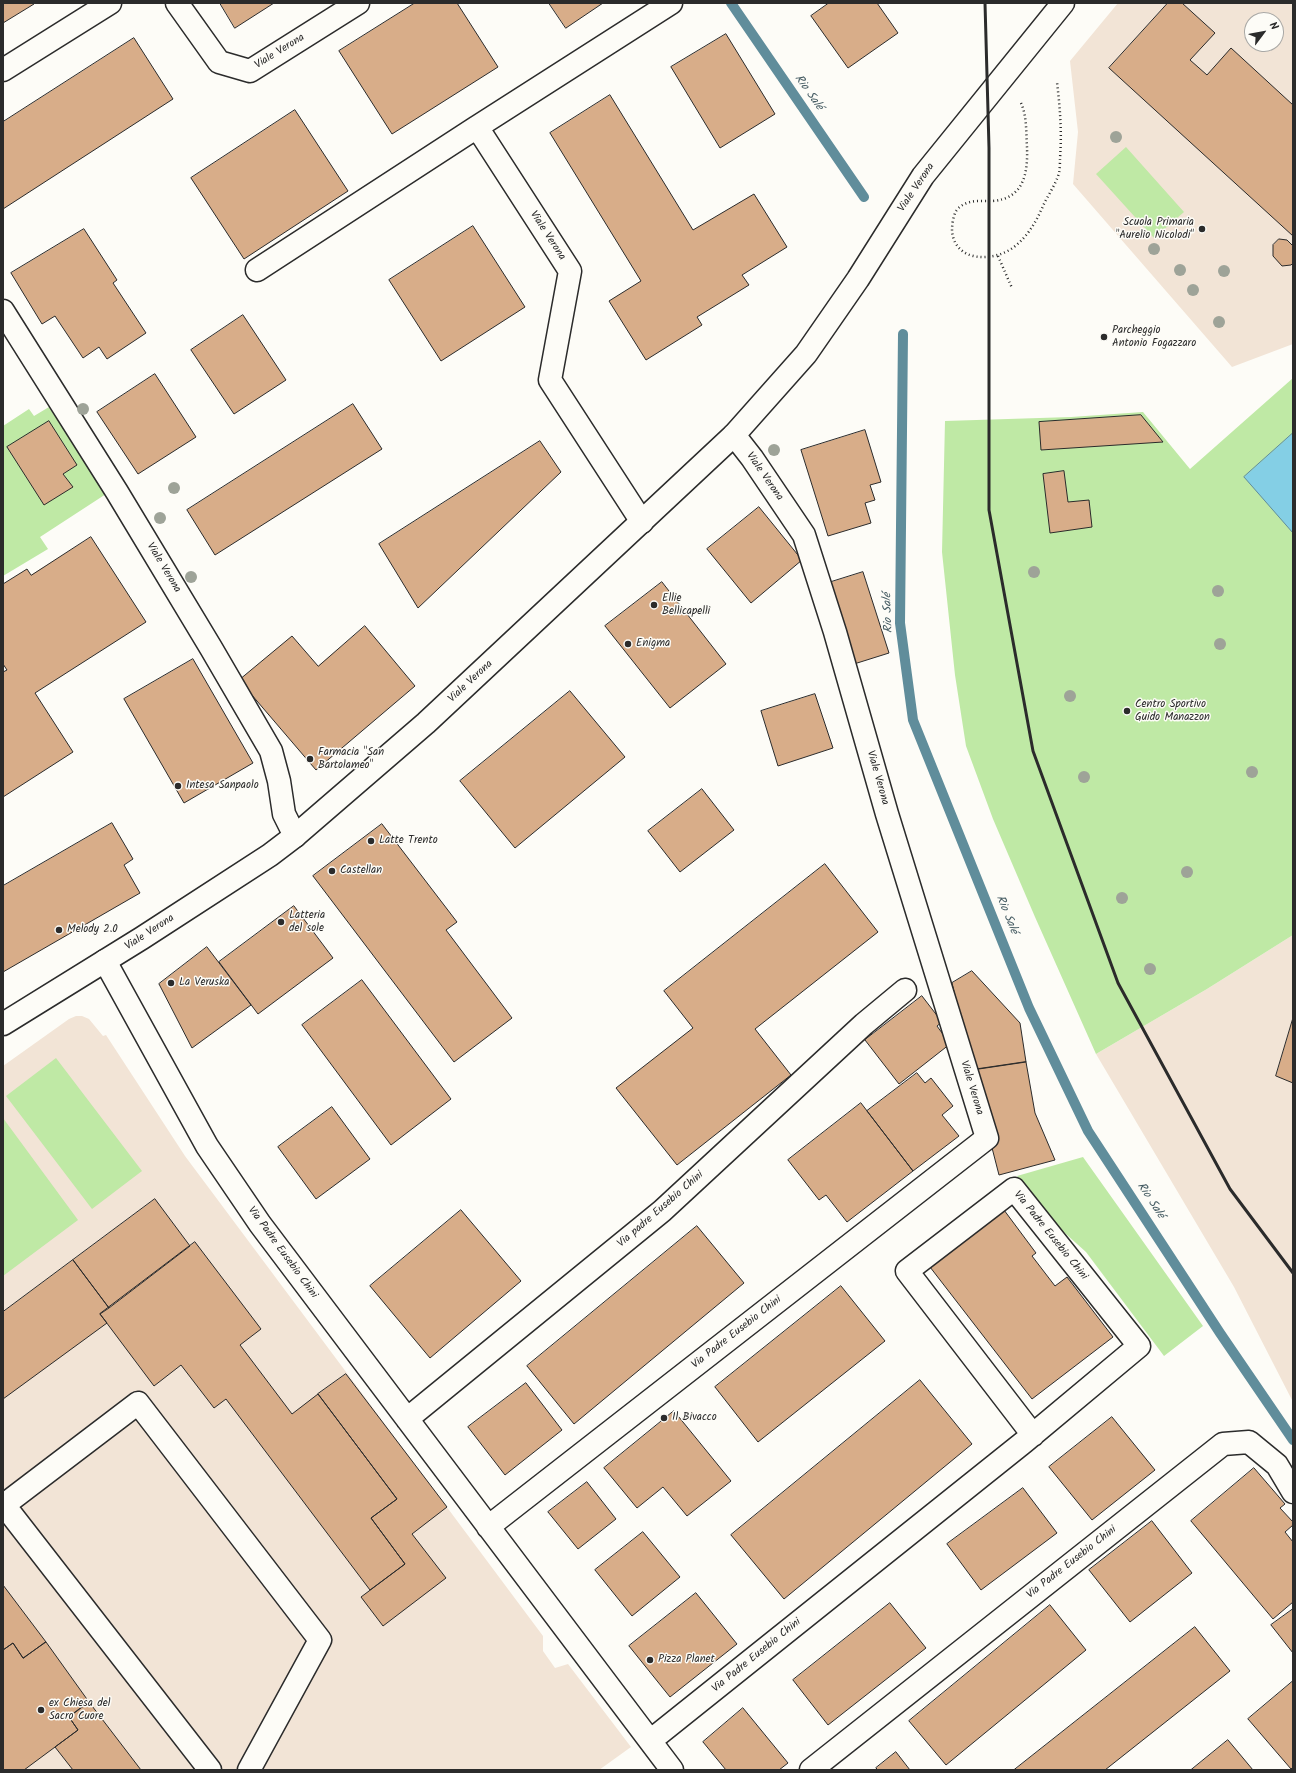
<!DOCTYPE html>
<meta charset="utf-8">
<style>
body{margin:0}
#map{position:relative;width:1296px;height:1773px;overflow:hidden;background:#fdfcf7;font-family:Kalam,sans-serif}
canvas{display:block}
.frame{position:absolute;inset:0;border:4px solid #2b2b2b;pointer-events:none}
.north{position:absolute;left:1244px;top:12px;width:40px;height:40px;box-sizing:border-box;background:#fdfcf7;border:1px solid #a9a8a5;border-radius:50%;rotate:58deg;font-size:11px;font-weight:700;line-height:16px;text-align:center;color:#2b2b2b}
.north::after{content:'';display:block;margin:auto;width:14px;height:18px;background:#2b2b2b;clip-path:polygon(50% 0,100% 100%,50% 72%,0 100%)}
</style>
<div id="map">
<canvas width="1296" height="1773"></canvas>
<div class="frame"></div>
<div class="north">N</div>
</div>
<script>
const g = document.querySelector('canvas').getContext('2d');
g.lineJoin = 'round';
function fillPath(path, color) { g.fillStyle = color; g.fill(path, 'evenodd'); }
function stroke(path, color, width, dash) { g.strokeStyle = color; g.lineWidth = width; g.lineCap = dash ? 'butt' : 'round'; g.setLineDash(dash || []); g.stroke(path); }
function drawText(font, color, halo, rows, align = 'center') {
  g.font = font + ' Kalam,sans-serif'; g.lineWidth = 3; g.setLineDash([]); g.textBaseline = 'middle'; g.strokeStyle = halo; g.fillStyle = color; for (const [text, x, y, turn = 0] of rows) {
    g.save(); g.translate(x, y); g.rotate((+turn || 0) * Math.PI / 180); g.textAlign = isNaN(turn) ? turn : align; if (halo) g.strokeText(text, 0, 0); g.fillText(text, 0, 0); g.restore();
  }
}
const built = new Path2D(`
 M1118,3H1293V344L1232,367L1073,184L1078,132L1070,61ZM1252,20H1276V44H1252Z
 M1293,935V1402L1234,1287L1096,1054L1207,989Z
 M76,1016H82L89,1019L103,1036L106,1035L185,1156L543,1636V1651L555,1668L568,1664L631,1747L599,1770H3V1066L69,1019Z`);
const green = new Path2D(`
 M1126,147L1184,212L1154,238L1096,174Z
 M1293,378V935L1207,989L1096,1054L1035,917L993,819L966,746L955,675L942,552L945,421L1071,417L1143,412L1190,469Z
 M49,407L106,494L40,537L48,549L3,576V426L29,409L34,416Z
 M56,1058L142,1171L92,1209L6,1096Z
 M3,1118L78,1220L3,1276Z
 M1083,1157L1203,1326L1164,1356L1086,1252L1057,1226L1017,1176Z`);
const water = new Path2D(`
 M1293,433V533L1244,477Z`);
const stream = new Path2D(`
 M731,3L864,197
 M903,334L900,623L913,720L1029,1008L1088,1131L1220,1333L1293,1440`);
const building = new Path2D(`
 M3,3H33L34,4L3,23Z
 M220,3H274L235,28Z
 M415,3H457L498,67L392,134L339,51Z
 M549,3H603L566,28Z
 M829,3H877L898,33L848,68L811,16Z
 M1168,3H1182L1215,33L1190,60L1207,75L1231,48L1293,105V236L1109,68Z
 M726,34L775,114L720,148L671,67Z
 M134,38L173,99L3,209V122Z
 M610,95L693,230L754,194L787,247L742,275L749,285L697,317L702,325L646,360L609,301L641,281L550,133Z
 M295,110L348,191L244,259L191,178Z
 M473,226L525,307L441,361L389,280Z
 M84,229L117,280L113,283L146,333L107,359L99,347L83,358L55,316L42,324L11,273Z
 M1279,239L1287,240L1293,246V263L1291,265L1282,266L1273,256V245Z
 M243,315L286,380L234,414L191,350Z
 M155,374L196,437L138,474L97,412Z
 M353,404L382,449L215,555L187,510Z
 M1141,415L1163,442L1041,450L1039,422Z
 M49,421L77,465L63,474L73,487L44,505L7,447Z
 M865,430L881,482L870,485L875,500L865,503L871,523L828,536L801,450Z
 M540,441L561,472L418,608L379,544Z
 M1064,471L1068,502L1089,500L1092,527L1050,533L1043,474Z
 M759,507L802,560L751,603L707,549Z
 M91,537L146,622L35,693L73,752L3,797V672L7,670L3,664V584L27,569L31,575Z
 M863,572L889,653L854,664L828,583Z
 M662,582L726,664L670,708L605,626Z
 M365,626L415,686L316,770L239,680L292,636L318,666Z
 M193,659L253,763L184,803L124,699Z
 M570,691L625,757L515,848L460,781Z
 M815,694L833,748L778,766L761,711Z
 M702,789L734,830L680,872L648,831Z
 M112,823L133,859L124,865L140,893L3,972V886Z
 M382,824L457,922L446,930L512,1018L454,1062L313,876Z
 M825,864L878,932L755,1029L791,1075L677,1165L616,1088L693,1028L664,991Z
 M294,906L333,958L258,1014L219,962Z
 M207,947L251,1005L192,1048L159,984Z
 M972,971L1020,1023L1026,1062L972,1070L952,983Z
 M362,980L451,1099L391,1145L302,1025Z
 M922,996L942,1022L937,1026L950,1044L899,1084L865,1040Z
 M1293,1018V1083L1276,1076Z
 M1026,1062L1035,1113L1055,1160L999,1175L972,1070Z
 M917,1073L925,1083L931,1078L953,1106L942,1115L959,1136L913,1171L867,1111Z
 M861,1103L913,1171L847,1222L826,1195L819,1200L788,1160Z
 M332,1107L370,1159L316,1199L278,1147Z
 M155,1199L190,1246L109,1308L73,1260Z
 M461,1210L521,1281L430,1358L370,1286Z
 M1004,1210L1036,1253L1032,1256L1055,1286L1067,1277L1113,1337L1032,1399L930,1267Z
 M697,1226L744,1283L574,1424L527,1366Z
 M195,1242L261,1329L240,1345L292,1414L318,1394L397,1499L371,1518L405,1564L370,1590L226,1399L214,1408L181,1365L154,1386L100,1314Z
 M73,1260L109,1308L100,1314L107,1323L3,1399V1312Z
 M841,1286L885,1341L758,1442L715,1387Z
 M346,1374L447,1507L412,1534L446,1578L383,1626L361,1597L405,1564L371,1518L397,1499L318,1394Z
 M920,1380L972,1444L784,1599L731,1535Z
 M526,1383L562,1430L505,1475L468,1427Z
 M674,1411L731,1481L687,1516L663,1487L637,1508L604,1468Z
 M1112,1417L1155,1470L1092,1520L1049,1467Z
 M1254,1468L1285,1504L1280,1508L1293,1522V1525L1285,1532L1293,1542V1602L1273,1619L1191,1521Z
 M587,1482L616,1519L578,1549L548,1512Z
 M1023,1488L1057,1533L981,1590L947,1544Z
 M1152,1521L1192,1573L1130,1622L1089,1570Z
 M643,1532L680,1577L632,1616L595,1570Z
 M3,1585L46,1642L23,1658L13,1643L3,1650Z
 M696,1593L737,1644L670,1697L629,1646Z
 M890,1603L926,1648L828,1725L793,1680Z
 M1050,1605L1086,1650L946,1765L909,1721Z
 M1293,1609V1653L1271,1625Z
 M1195,1627L1230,1671L1105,1770H1014Z
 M46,1642L89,1702L69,1717L78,1730L24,1770H3V1650L13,1643L23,1658Z
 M1293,1681V1767L1291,1769L1248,1719Z
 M89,1702L141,1770H73L55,1747L78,1730L69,1717Z
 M743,1708L788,1763L779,1770H726L703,1742Z
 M1228,1740L1253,1770H1191Z
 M896,1752L910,1770H878L876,1768Z`);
const path = new Path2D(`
 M1021,103C1027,116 1026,132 1027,147C1028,173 1024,199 992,201C980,201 965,199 956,211C953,217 952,225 952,231C955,263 994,262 1014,247C1028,236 1036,222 1043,206C1048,195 1056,184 1059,173C1060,168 1060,162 1060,158C1062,132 1060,108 1057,82
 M998,256L1012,288`);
const minor = new Path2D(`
 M177,3L219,62L250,71L358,3
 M3,70L110,3
 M257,270L477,127
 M3,311L117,492L211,648L271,751L279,781L284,814L295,836
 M642,522L550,380L570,271L477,127L671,3
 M105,961L207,1146L260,1224L672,1770
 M407,1419L662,1211L864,1024L905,990
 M488,1527L987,1138L887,814L835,632L804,535L752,458L734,435
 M650,1741L1024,1442L1139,1346L1014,1189L907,1271L1033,1435
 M210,1770L4,1505L138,1403L320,1640L249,1770
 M811,1770L1223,1444L1249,1442L1277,1465L1293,1492`);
const major = new Path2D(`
 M3,1024L142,938L270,855L295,836L426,723L734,435L806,354L858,279L923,176L1063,3`);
const rail = new Path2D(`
 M985,3L989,148V510L1033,751L1118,983L1230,1189L1293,1273`);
const trees = [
 [1116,137],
 [1154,249],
 [1180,270],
 [1224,271],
 [1193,290],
 [1219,322],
 [83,409],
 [774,450],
 [174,488],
 [160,518],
 [1034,572],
 [191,577],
 [1218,591],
 [1220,644],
 [1070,696],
 [1252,772],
 [1084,777],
 [1187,872],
 [1122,898],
 [1150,969]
];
const markers = [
 [1202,229,4,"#2b2b2b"],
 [1104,337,4,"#2b2b2b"],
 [654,605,4,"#2b2b2b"],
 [628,644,4,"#2b2b2b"],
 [1127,711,4,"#2b2b2b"],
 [310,759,4,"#2b2b2b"],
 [178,786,4,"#2b2b2b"],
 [371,841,4,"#2b2b2b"],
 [332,871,4,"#2b2b2b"],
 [281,922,4,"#2b2b2b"],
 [59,930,4,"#2b2b2b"],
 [171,983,4,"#2b2b2b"],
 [664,1418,4,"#2b2b2b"],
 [650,1660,4,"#2b2b2b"],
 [41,1710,4,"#2b2b2b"]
];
const streetNames = [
 ["Viale Verona",280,52,-32],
 ["Viale Verona",917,188,-56],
 ["Viale Verona",547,236,57],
 ["Viale Verona",764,477,55],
 ["Viale Verona",163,568,59],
 ["Viale Verona",471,682,-43],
 ["Viale Verona",877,778,74],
 ["Viale Verona",150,933,-33],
 ["Viale Verona",971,1088,73],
 ["Via padre Eusebio Chini",661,1210,-41],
 ["Via Padre Eusebio Chini",1050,1236,51],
 ["Via Padre Eusebio Chini",282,1253,54],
 ["Via Padre Eusebio Chini",737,1333,-38],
 ["Via Padre Eusebio Chini",1072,1563,-38],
 ["Via Padre Eusebio Chini",757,1656,-39]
];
const poiNames = [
 ["Scuola Primaria",1194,223,"right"],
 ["\"Aurelio Nicolodi\"",1194,236,"right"],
 ["Parcheggio",1112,331],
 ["Antonio Fogazzaro",1112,344],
 ["Ellie",662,599],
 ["Bellicapelli",662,612],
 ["Enigma",636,644],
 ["Centro Sportivo",1135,705],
 ["Guido Manazzon",1135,718],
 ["Farmacia \"San",318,753],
 ["Bartolameo\"",318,766],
 ["Intesa Sanpaolo",186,786],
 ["Latte Trento",379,841],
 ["Castellan",340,871],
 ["Latteria",289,916],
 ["del sole",289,929],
 ["Melody 2.0",67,930],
 ["La Veruska",179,983],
 ["Il Bivacco",672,1418],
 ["Pizza Planet",658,1660],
 ["ex Chiesa del",49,1704],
 ["Sacro Cuore",49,1717]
];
const waterNames = [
 ["Rio Salé",808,93,55],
 ["Rio Salé",889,613,-92],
 ["Rio Salé",1006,915,68],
 ["Rio Salé",1150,1201,57]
];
fillPath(built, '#f2e4d6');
fillPath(green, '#bfe9a5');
fillPath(water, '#84cfe5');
stroke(water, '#608d9b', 1);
stroke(stream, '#608d9b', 10);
fillPath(building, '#d8ad89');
stroke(building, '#2b2b2b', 1);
stroke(minor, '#2b2b2b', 25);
stroke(major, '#2b2b2b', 25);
stroke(path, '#2b2b2b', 2.5, [1, 3]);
stroke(minor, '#fdfcf7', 22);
stroke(major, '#fdfcf7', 22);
stroke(rail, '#2b2b2b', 3);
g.fillStyle = '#9ea398';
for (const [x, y] of trees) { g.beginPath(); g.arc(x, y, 6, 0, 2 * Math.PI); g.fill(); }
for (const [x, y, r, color] of markers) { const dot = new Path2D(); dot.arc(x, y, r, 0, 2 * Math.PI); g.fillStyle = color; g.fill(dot); stroke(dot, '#fdfcf7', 1.5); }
drawText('11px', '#2b2b2b', '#fdfcf7', streetNames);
drawText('11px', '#2b2b2b', '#fdfcf7', poiNames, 'left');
drawText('italic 12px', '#465c63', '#fdfcf7', waterNames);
</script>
